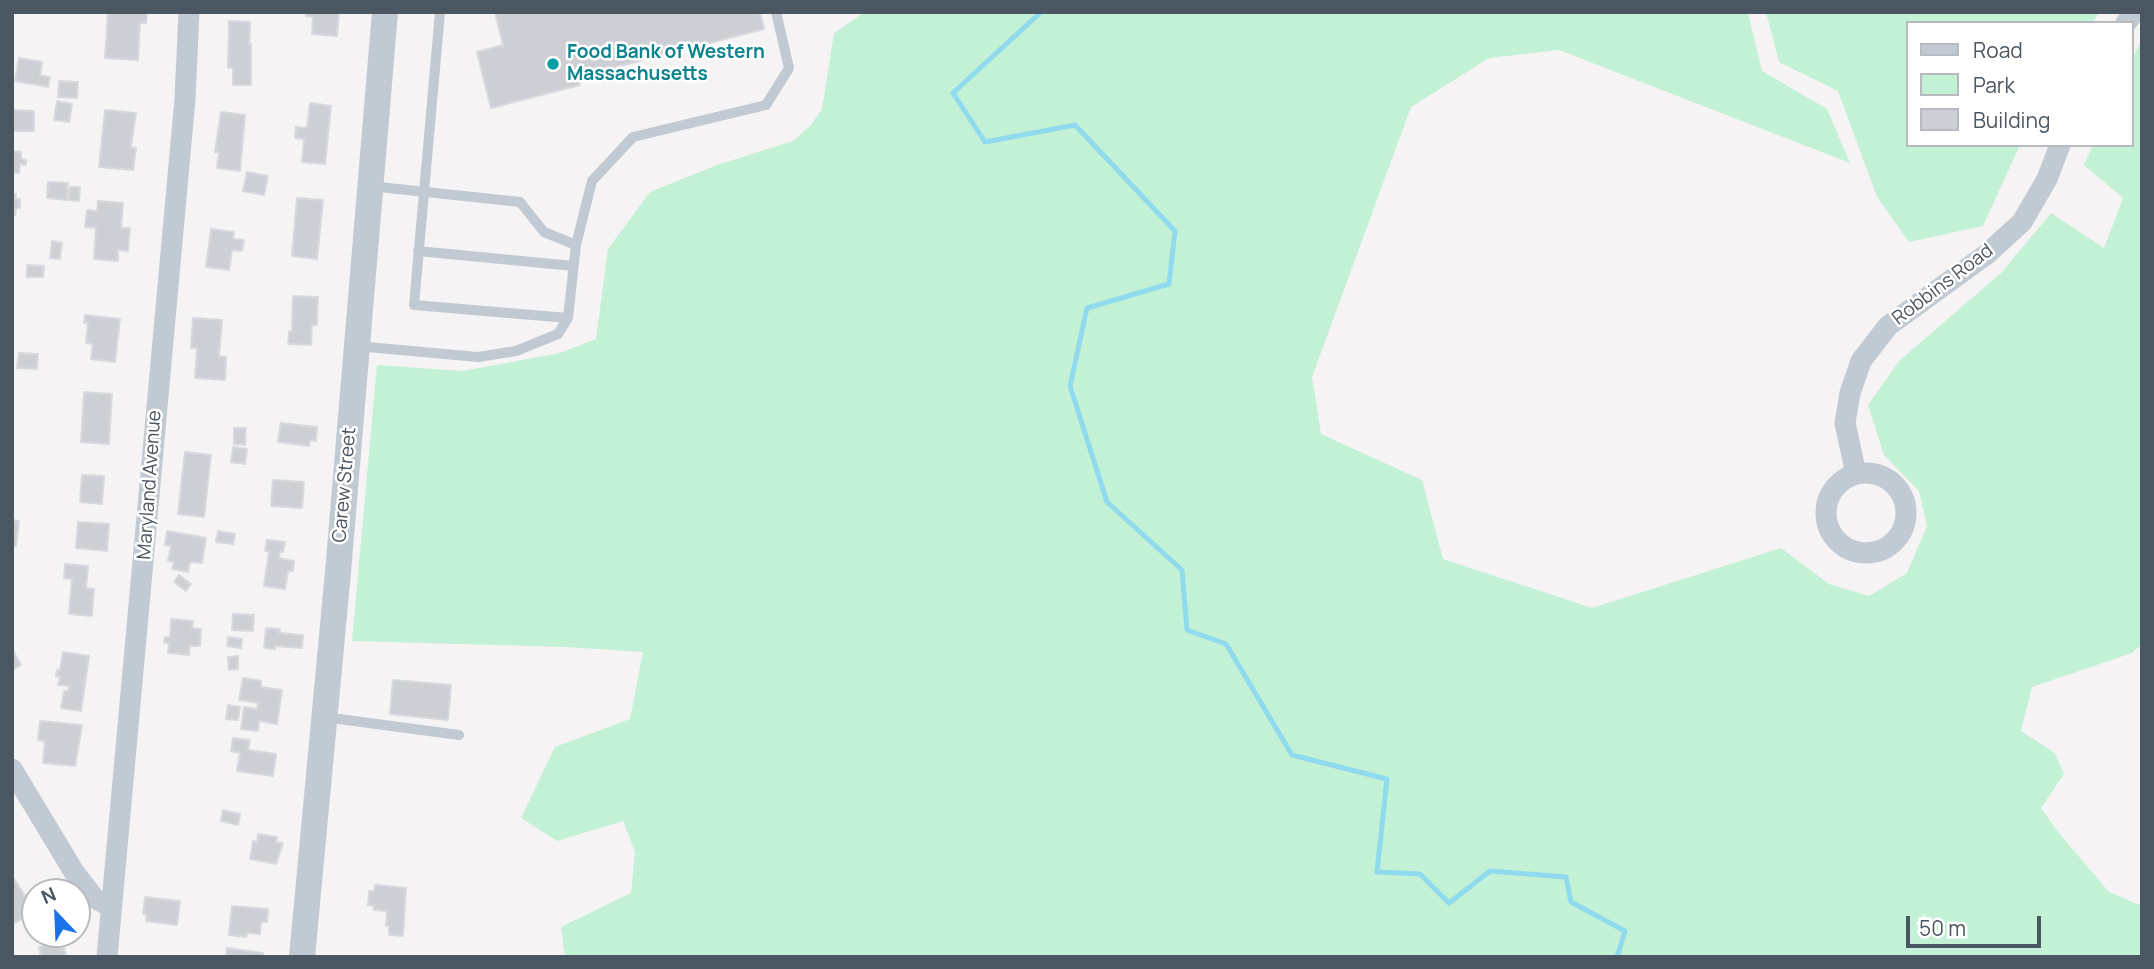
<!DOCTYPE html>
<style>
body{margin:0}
#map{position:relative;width:2154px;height:969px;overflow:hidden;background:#f5f3f3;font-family:Manrope,sans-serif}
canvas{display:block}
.frame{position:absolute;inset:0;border:14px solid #4a5661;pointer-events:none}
.legend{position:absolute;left:1906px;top:21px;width:228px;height:126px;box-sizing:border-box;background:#fff;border:2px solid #b7bbc0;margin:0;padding:9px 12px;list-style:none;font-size:21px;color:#4a5661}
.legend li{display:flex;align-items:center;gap:14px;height:35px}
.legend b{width:35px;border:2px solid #b7bbc0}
.north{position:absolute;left:21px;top:878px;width:70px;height:70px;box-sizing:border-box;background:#fff;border:2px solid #b7bbc0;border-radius:50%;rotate:337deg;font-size:19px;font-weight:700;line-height:28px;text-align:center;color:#4a5661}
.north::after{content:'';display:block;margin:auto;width:24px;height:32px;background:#1a73e8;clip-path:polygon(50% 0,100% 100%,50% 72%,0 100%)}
.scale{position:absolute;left:1906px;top:916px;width:135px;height:32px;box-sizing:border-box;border:4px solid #4a5661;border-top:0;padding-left:9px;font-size:21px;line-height:24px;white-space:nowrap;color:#4a5661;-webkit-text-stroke:5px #fff;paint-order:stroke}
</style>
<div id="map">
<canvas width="2154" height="969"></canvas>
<div class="frame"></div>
<ul class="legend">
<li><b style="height:9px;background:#c1cad2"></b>Road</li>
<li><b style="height:19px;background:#c3f1d5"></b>Park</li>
<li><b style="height:19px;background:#cdcfd5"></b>Building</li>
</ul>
<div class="north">N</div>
<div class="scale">50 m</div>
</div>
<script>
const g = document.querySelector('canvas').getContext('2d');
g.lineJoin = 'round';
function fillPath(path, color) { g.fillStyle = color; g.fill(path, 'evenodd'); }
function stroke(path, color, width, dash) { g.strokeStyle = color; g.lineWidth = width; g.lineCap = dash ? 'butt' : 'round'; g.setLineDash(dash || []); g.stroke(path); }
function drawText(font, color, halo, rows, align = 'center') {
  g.font = font + ' Manrope,sans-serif'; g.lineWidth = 5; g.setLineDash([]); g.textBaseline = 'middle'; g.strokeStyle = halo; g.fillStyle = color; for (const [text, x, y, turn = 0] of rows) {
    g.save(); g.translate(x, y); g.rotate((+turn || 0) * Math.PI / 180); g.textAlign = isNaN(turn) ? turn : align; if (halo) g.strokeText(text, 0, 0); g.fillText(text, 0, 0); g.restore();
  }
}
const green = new Path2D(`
 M865,12H1748L1762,71L1827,109L1850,163L1559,50L1489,58L1411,107L1312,377L1321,434L1422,480L1443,559L1592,608L1781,548L1829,584L1869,596L1907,573L1927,526L1919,491L1884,455L1868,405L1899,361L2001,273L2051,213L2104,248L2123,198L2084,165L2093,145H2131V62L2142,39V644L2132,653L2032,687L2021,731L2055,753L2064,774L2041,808L2058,832L2109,892L2142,906V957H565L561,927L631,893L635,852L623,821L557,841L521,818L555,747L630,719L643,652L568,647L352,641L377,365L463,371L560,353L596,339L608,249L650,192L717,165L793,141L811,125L822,109L834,33Z
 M1766,12H2099L2093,23H1907V145H2020L1983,226L1909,242L1877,197L1838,91L1779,62Z`);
const stream = new Path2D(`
 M1041,12L953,93L985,142L1075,125L1175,231L1169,284L1087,308L1070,386L1107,502L1182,570L1187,630L1226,644L1292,755L1387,779L1377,872L1420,874L1449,903L1490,871L1566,877L1571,902L1625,931L1617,957`);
const building = new Path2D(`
 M108,12H147L146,23H140L138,60L105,58Z
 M306,12H339L337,36L312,34L313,17L306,16Z
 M495,12H760L764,29L577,77L580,85L491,108L477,52L503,45Z
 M229,21L250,22L249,44H251V85H233V68H228Z
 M19,58L42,62L40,75L50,77L48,87L15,81Z
 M59,81L78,82L77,98L58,97Z
 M57,101L72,104L69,122L54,120Z
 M310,103L331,106L325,164L302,162L304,139L295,138L296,127L307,128Z
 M12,110L34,111V131H12Z
 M105,110L136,113L131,147L136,148L133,170L99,167Z
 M221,112L245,115L240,171L217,168L219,152H215Z
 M12,151L21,152V159L26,160V165L20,164L19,173L12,172Z
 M247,172L268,176L264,195L243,191Z
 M48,182L68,183L67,200L47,198Z
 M70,187H80L79,201L69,200Z
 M12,194H16L15,199H20V208H16L15,215H12Z
 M297,198L323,200L317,259L292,256Z
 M98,201L123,203L121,228H130L128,251L118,250V261L94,259L96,228L85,227L87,210L97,211Z
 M211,229L234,232L233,239L244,240L242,251L232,250L229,270L206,267Z
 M52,241L62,243L60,259L50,258Z
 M27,265L44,266L43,277H27Z
 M293,296L318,297L317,325H312L311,345L288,344L289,331H292Z
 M85,315L120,319L115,362L91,359L93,344L86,343L88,323H84Z
 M193,318L222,320L219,356L226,357L225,380L195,378L197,348H191Z
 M19,353L38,354L37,369L17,368Z
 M84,392L112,394L109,444L81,442Z
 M281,423L317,427L316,441L310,440L309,446L278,442Z
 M234,428H246L245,445L234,444Z
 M233,447L247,449L245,464L231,462Z
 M185,452L211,455L204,517L178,514Z
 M82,475L104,476L102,504L80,502Z
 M273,480L304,482L302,508L271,506Z
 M12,520L19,521L16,546H12Z
 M78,522L109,524L107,551L76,548Z
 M167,531L206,538L202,563L190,562L188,572L172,569L174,562L168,561L171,546L165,545Z
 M218,531L235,534L233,544L216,542Z
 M267,540L285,542L283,552L280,551L279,558L294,561L293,571H288L285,589L264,586L269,552L265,551Z
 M65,564L88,566L86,588L94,589L92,616L69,614L72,579L64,578Z
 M179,575L191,584L186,591L174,582Z
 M233,614L254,615L253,631L232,630Z
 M171,619L193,621L192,628L201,629L200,646H190L189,655L168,653L169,643H164L165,637H170Z
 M266,628L280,629L279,633L303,635L302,648L275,646V649L264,648Z
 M228,637L242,639L241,648L227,646Z
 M12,649L21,665L12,670Z
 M63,652L89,656L81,711L61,708L64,691H68L69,686L58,685L60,677L56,676L57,670H60Z
 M238,656V669L229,670L228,657Z
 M243,678L261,681V687L282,690L277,724L259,721L258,731L241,729L244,707L257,709L258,703L239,700Z
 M393,680L451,685L448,720L390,714Z
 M228,705L240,707L238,720L226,719Z
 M40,721L82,725L75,766L43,763L45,741L38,740Z
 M233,738L250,740L248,750L276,754L273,776L237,771L240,753L231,751Z
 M223,810L240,814L238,825L221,821Z
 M258,834L277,837L276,842L283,843L276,864L250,859L253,841L257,842Z
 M12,876L35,911L15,923L12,919Z
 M375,885L406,888L403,936L389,935V926H386L387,911L374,910V906L368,905L369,891H374Z
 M145,897L180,901L177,925L146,921L147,915L143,914Z
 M232,906L268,909L267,922H261L260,934L247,933L246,937L229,935Z
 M63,942L66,957H41L39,947Z
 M227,948L263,953V957H226Z`);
const service = new Path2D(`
 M370,186C420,191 470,197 520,202L544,232L576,245L568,318L414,305C422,208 431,110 440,12
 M576,245L592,181L633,137L766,105L789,68L776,12
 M418,251L573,266
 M356,346L478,357L516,351L558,334L568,318
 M324,717L459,735`);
const minor = new Path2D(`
 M2126,23L2134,12
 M1826 513a40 40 0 1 1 80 0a40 40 0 1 1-80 0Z
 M1856,474L1845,423L1850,393L1861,361L1888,326L1987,254L2022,222L2047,179L2060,145
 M12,769L74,872L94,898L111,907
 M107,957L185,99L189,12`);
const tertiary = new Path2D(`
 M302,957L338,572L385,12`);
const markers = [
 [553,64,7,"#0f9aa8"]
];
const cultureNames = [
 ["Food Bank of Western",567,53],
 ["Massachusetts",567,75]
];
const streetNames = [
 ["Robbins Road",1943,285,-37],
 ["Maryland Avenue",150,485,-86],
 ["Carew Street",345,485,-85]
];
fillPath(green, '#c3f1d5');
stroke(stream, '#90daee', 5);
fillPath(building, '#cdcfd5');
stroke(building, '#d7d9de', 2);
stroke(service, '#c1cad2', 10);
stroke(minor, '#c1cad2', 21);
stroke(tertiary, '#c1cad2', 26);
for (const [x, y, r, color] of markers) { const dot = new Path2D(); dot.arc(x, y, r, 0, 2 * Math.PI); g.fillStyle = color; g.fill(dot); stroke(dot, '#fff', 2.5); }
drawText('bold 19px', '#0d838f', '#fff', cultureNames, 'left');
drawText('19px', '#4a5661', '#fff', streetNames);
</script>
